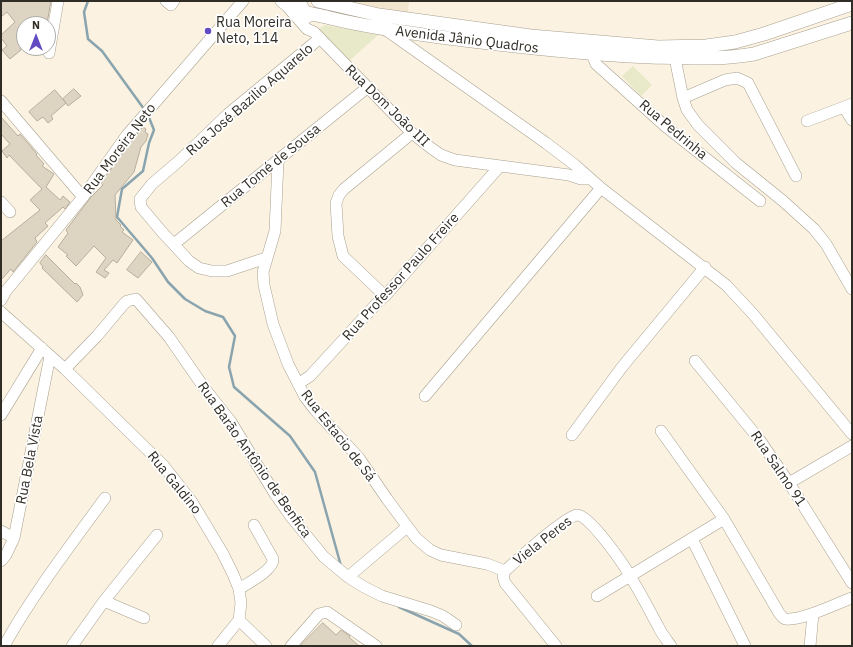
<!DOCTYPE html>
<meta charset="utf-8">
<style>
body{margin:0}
#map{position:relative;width:853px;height:647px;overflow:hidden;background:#fbf2e1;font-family:"IBM Plex Sans",sans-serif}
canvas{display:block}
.frame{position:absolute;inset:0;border:2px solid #302c26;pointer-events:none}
.north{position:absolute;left:16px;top:16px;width:40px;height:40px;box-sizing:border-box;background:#fff;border:1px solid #acaba8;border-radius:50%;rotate:0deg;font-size:11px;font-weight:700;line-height:16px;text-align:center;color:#302c26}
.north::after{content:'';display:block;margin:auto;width:14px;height:18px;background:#624ac3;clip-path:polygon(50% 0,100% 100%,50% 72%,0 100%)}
</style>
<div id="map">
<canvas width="853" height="647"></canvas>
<div class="frame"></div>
<div class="north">N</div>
</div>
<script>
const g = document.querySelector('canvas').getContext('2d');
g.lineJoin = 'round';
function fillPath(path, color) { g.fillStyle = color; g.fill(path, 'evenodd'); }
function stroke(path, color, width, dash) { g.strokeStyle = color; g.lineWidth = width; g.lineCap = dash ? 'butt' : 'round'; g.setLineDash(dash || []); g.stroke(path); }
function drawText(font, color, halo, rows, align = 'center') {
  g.font = font + ' "IBM Plex Sans",sans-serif'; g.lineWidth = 3.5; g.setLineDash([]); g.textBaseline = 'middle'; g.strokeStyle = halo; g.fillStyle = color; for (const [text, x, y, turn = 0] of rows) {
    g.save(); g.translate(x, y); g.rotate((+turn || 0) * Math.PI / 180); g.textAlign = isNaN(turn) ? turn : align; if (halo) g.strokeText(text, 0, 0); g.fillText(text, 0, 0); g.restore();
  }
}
const built = new Path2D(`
 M349,1H409L408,13L379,8Z`);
const green = new Path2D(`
 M325,25L378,35L348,62L318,33L320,28Z
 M633,66L652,85L641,96L622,76Z`);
const stream = new Path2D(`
 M88,1L84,12L88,39L102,51L144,109
 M148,115L154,130L149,143L143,171L122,189L117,217L152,258L168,282L185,299L205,311L223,317L235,336L229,367L234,387L290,436L315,472L341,566
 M399,607L459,634L472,646`);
const building = new Path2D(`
 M1,1H51L47,23L24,24V44L20,48L21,50L10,59L2,50L7,46L1,38V35L15,22L7,12L1,17Z
 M74,89L81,96L68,106L63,99Z
 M55,90L66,103L51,116L53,119L48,123L43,117L37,121L29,112Z
 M1,117L18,136L20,134L37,154L36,155L44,164L42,166L54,174L46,187L60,200L63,196L70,202L65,209L63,207L45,223L48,226L35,238L37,242L13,272L11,269L1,280V241L40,210L30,200L42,189L9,155L7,158L2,151L10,144L1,134Z
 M143,127L146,129L145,132L148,134L146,141L141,147L134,172L115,195L116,220L121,225L120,226L124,230L122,232L133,240L117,263L113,260L104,270L109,273L105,278L96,272L106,258L94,246L76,266L66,256L68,255L58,247L68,233L66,230L91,197L103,185L101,183L133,139Z
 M141,252L152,262L138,278L127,270Z
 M46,255L75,284L76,283L80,287L83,295L77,302L42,268L43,267L40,263Z
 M323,623L336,635L341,630L350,636L349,637L359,646H300Z`);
const minor = new Path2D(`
 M166,1L171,5L174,1
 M300,1L308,17
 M286,5L307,29L314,32L412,133L431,148L441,155L455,160L569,175L581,179H590
 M386,30L546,143L575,165L601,188L726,285L753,314L852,434
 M49,53L58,1
 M592,54L596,64L665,126L760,201
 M675,58L683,98L687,110L698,125L736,163L783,201L814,229L826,244L852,289
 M683,98L725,80L737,78L748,83L796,176
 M1,101L83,197
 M844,107L852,120
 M807,121L852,104
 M278,161L275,231L263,272L264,285L273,324L288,364L305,397L315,410L359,458L387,499L416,538L430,550L441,555L487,564L505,571
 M1,202L10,212
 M174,244L368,87
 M266,258L227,271H212L199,268L189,261L162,232L141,207L140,199L152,184L180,160L228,114L319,39
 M385,296L343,256L338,236L336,203L339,195L344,189L412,133
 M1,300L6,291L83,197L127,135L243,1
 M1,312L65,369L163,465L192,502L222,552L233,574L239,589L241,603L239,620L218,646
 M695,361L759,439L789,483L852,583
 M65,369L97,336L123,305L127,301L136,299L169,337L205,389L231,422L275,494L292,518L324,557L348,577L364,587L382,596L431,611L443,616L456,625
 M298,384L310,376L379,301L385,296L500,166
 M425,396L601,188
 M1,415L42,348
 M661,431L724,519L779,613C782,617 784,620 789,619C806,619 835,604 852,598
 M572,435L622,367L705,267
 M789,483L852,446
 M1,531L14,538
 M692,539L745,646
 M1,561L6,555L14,538L50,356
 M505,571C516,561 565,517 577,515C589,514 625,566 631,578C641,593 649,610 658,626C661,633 666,639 671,646
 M505,571L503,576L505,583L556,646
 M348,577L407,527
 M239,589C248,583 274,570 273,559L254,525
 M597,596L724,519
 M104,601L144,618
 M239,620L266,646
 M4,646C33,594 70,546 105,498
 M72,646L104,601L157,535
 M291,646L319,614L327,612L376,646
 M810,646L813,614`);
const major = new Path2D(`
 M282,1C295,12 314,14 330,18C367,27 402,32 440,37C510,46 581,54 651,57C686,58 720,60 754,54L852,23
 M318,1L379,15L531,36L658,47L706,46L735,42L764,34L852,4`);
const markers = [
 [208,31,4,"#624ac3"]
];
const poiNames = [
 ["Rua Moreira",216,23],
 ["Neto, 114",216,39]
];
const streetNames = [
 ["Avenida Jânio Quadros",467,40,7],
 ["Rua José Bazilio Aquarelo",250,100,-41],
 ["Rua Dom João III",387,106,44],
 ["Rua Pedrinha",673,130,40],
 ["Rua Moreira Neto",120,149,-53],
 ["Rua Tomé de Sousa",271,166,-39],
 ["Rua Professor Paulo Freire",401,277,-48],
 ["Rua Estacio de Sá",338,436,52],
 ["Rua Bela Vista",30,460,-79],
 ["Rua Barão Antônio de Benfica",254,460,55],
 ["Rua Salmo 91",778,469,56],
 ["Rua Galdino",174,483,51],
 ["Viela Peres",543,541,-38]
];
fillPath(built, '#f2e5cd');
fillPath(green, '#e7e9c8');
stroke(stream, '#89a4ae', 2.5);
fillPath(building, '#ddd4c2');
stroke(building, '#b6ad9d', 1);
stroke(minor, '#a8a08f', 12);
stroke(major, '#a8a08f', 14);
stroke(minor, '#fff', 11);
stroke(major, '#fff', 13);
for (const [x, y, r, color] of markers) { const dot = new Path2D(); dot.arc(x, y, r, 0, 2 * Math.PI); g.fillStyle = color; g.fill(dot); stroke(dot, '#fff', 1.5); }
drawText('14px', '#302c26', '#fff', poiNames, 'left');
drawText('14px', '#302c26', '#fff', streetNames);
</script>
